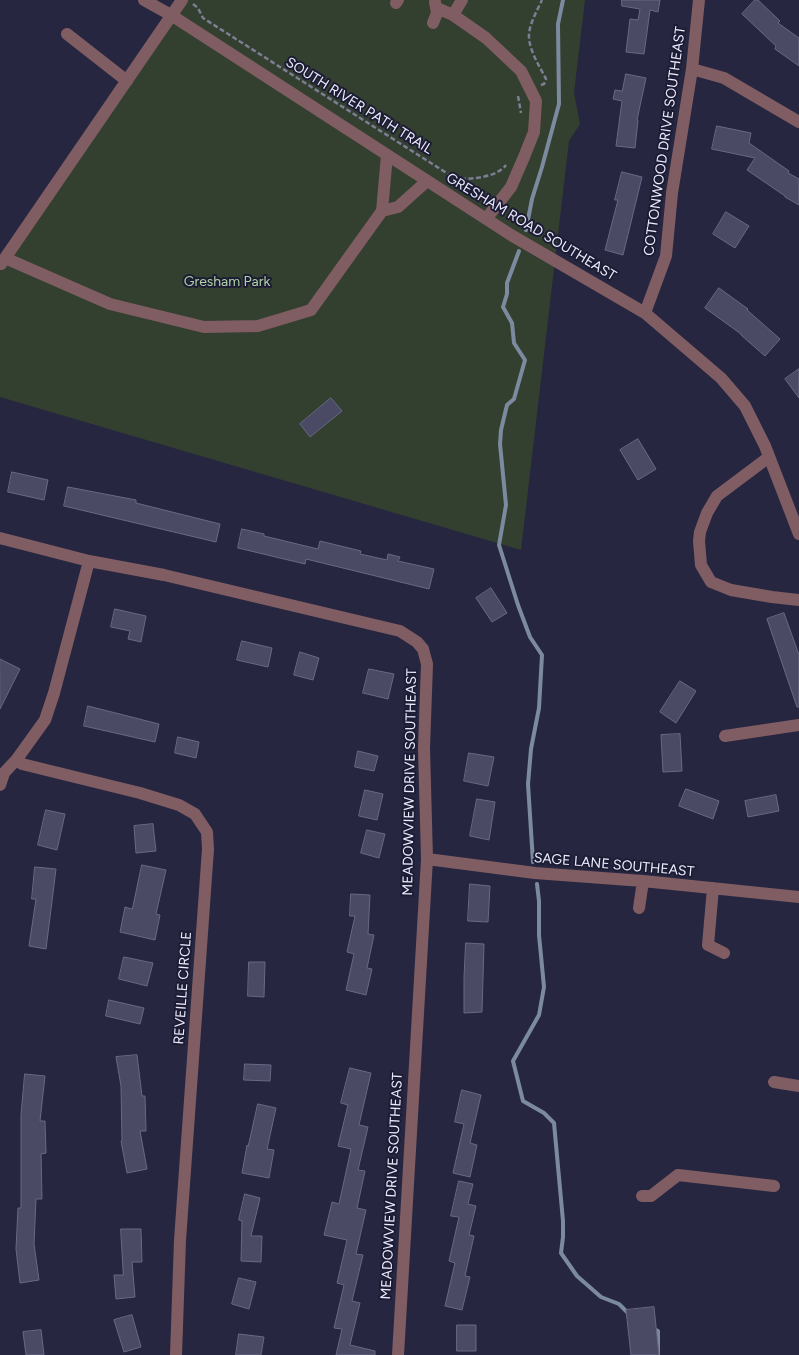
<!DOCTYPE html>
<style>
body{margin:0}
canvas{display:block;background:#262640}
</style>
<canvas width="799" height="1355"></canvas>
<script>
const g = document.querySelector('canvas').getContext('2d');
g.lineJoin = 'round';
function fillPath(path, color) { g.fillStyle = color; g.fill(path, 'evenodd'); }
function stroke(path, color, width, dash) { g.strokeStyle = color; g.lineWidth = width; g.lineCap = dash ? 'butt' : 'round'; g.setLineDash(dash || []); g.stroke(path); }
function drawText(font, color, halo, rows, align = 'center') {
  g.font = font + ' Figtree,sans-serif'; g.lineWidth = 4; g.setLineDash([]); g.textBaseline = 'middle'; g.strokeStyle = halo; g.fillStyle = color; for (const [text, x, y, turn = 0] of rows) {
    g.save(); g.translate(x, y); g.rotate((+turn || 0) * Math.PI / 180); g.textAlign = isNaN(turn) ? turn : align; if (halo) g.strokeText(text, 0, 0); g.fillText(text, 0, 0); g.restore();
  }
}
const green = new Path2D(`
 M179,0H585L574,93L580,124L569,141L521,550L0,397V259Z`);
const stream = new Path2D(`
 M526,230L532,199L542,167L559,104L558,24L563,0
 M519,251L507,283V294L503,307L512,323L514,343L525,360L514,399L507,405L501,430L500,444L506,505L499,545L518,605L530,637L542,655L539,708L531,749L528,784L533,862
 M537,884L539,901V935L544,987L539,1015L513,1061L523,1101L544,1113L554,1123L563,1221V1237L561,1253L577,1276L601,1297L619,1304L629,1314
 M652,1328L658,1331V1355`);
const building = new Path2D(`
 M622,0H660L658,12L650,10L644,54L626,52L630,19L638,20L640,9L622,6Z
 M755,0H758L780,21L778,23L799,38V66L775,49L776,46L742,14Z
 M626,74L646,78L637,120H638L635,148L616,146L622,101L613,99L615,90L622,91Z
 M717,126L751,133L749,143L789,171L788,173L799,179V205L785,197V196L747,170L755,158L712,149Z
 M622,172L642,177L623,255L605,250L618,200H615Z
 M726,212L749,226L735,248L713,234Z
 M719,288L748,309L747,310L780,339L765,356L741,335V334L705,308Z
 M799,369V398L785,379Z
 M331,398L342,411L310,437L300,424Z
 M638,439L656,469L638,480L620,450Z
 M12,472L48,480L44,500L8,492Z
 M68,487L136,500V503L220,524L216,542L64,506Z
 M242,529L264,534V536L318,549L320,541L361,551L360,554L387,560L388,554L400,557L398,561L434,569L429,589L306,559L305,564L238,548Z
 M491,588L507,613L492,622L476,598Z
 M115,609L146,616L141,642L128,639L130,631L111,627Z
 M784,613L799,655V707H797L767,619Z
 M242,641L272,648L268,667L237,660Z
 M300,652L319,658L313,680L294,675Z
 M0,659L20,669L0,709Z
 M369,669L394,674L388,699L363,693Z
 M680,681L696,691L676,723L660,712Z
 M88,706L159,724L155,742L84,726Z
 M680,734L682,771L663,772L661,735Z
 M178,737L199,742L196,758L175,753Z
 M358,751L378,756L374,771L355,767Z
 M469,753L494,757L488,786L464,781Z
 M686,789L719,801L713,819L679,806Z
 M365,790L383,794L377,820L359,816Z
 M776,795L779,811L748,817L745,801Z
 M477,799L495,802L489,840L470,836Z
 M46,810L65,814L57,850L38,845Z
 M153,824L156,851L136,853L134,826Z
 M367,830L385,834L379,858L361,853Z
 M142,865L166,870L156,914L160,915L155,940L120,932L125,907L132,909Z
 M35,867L56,869L46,949L29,946L36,899H32Z
 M470,884L490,886L488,922L468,921Z
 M351,894L370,895L368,934L374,935L367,968L372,969L366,995L346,990L354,954L347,952L355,916H350Z
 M466,943L484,944L482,1012L464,1013V978Z
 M124,957L153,963L147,986L119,979Z
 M249,962H265L264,997L248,996Z
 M109,1000L144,1008L140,1024L106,1016Z
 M137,1055L142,1096H145L146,1131H140L147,1169L127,1173L121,1141H122L121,1086L116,1057Z
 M245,1064L271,1065L270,1081L244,1080Z
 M350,1068L371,1073L359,1125L368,1127L358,1170L365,1171L357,1208L366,1210L356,1254L363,1255L352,1301L360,1303L350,1345L375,1351V1355H336L342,1329L334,1328L344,1285L337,1283L347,1240L324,1235L332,1202L339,1204L351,1149L338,1146L348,1105L341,1103Z
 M25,1074L45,1076L40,1121H45L46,1153L41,1154L42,1199H36L34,1244L39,1280L20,1283L16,1249L18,1208H21V1115Z
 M462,1090L481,1095L470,1143L477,1145L470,1177L453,1173L464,1124L455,1122Z
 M258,1104L276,1108L267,1149L274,1150L269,1178L242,1173L247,1145L248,1146Z
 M459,1181L473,1184L468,1204L476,1206L469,1235L474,1236L465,1276L470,1277L462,1310L445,1306L455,1263L449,1261L459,1217L451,1216Z
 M245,1194L260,1198L251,1236H262L261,1262L241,1261L242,1221L239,1220Z
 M121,1229H141L142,1262H132L135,1297L116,1299L114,1275H123Z
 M239,1278L256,1282L249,1309L232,1304Z
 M654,1307L659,1355H631L626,1310Z
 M132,1315L141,1347L124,1352L114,1320Z
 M457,1325H476V1351H457Z
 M41,1330L44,1355H26L23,1332Z
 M239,1334L264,1337L261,1355H236Z`);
const path = new Path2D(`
 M193,4L198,8L203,18L456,179C471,179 496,178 506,165
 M541,85L544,84L546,79C540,67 530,52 529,38C528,26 537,11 542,0
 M518,96L521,113`);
const minor = new Path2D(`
 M144,0L171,15L511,235L645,313L721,378L745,406L765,446L799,534
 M396,3L398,0
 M437,8L453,15L486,38L521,71L536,101L534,132L524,157L511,187L486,219
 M453,15L462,0
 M433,23L437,13L435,2
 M67,34L127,81
 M692,69L724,78L799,122
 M382,211L398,207L427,181
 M5,258L110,304L204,327L258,326L311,310L382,211L387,155
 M1,264L182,0
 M645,313L666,256L672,193L692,69L699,0
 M769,457L717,496L707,513L700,532L699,541L701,565L711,582L731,590L772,597L799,600
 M0,538L89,561L164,575L400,631L417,642L423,649L427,664L424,748L427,859L398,1355
 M725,736L799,725
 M17,759L22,764L140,793L179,805L195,814L207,832L208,849L180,1240L176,1355
 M0,785L4,773L17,759L45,720L54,693L89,561
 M427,859L535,873L643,881L799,897
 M713,888L708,945L724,953
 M639,908L643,881
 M774,1082L799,1086
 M642,1196H651L678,1175L774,1186`);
const streetNames = [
 ["SOUTH RIVER PATH TRAIL",359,106,32],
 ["COTTONWOOD DRIVE SOUTHEAST",665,141,-82],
 ["GRESHAM ROAD SOUTHEAST",531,227,31],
 ["MEADOWVIEW DRIVE SOUTHEAST",410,782,-89],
 ["SAGE LANE SOUTHEAST",614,865,5],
 ["REVEILLE CIRCLE",183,988,-86],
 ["MEADOWVIEW DRIVE SOUTHEAST",392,1186,-87]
];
const parkNames = [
 ["Gresham Park",227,282]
];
fillPath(green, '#333f2f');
stroke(stream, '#7b8a9f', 4);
fillPath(building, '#4a4a65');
stroke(building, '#686887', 1);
stroke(path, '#7d7d94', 2.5, [5, 2.5]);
stroke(minor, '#805d63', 12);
drawText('14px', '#ececfe', '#1d1c35', streetNames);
drawText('14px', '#b0d3a5', '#1d1c35', parkNames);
</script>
